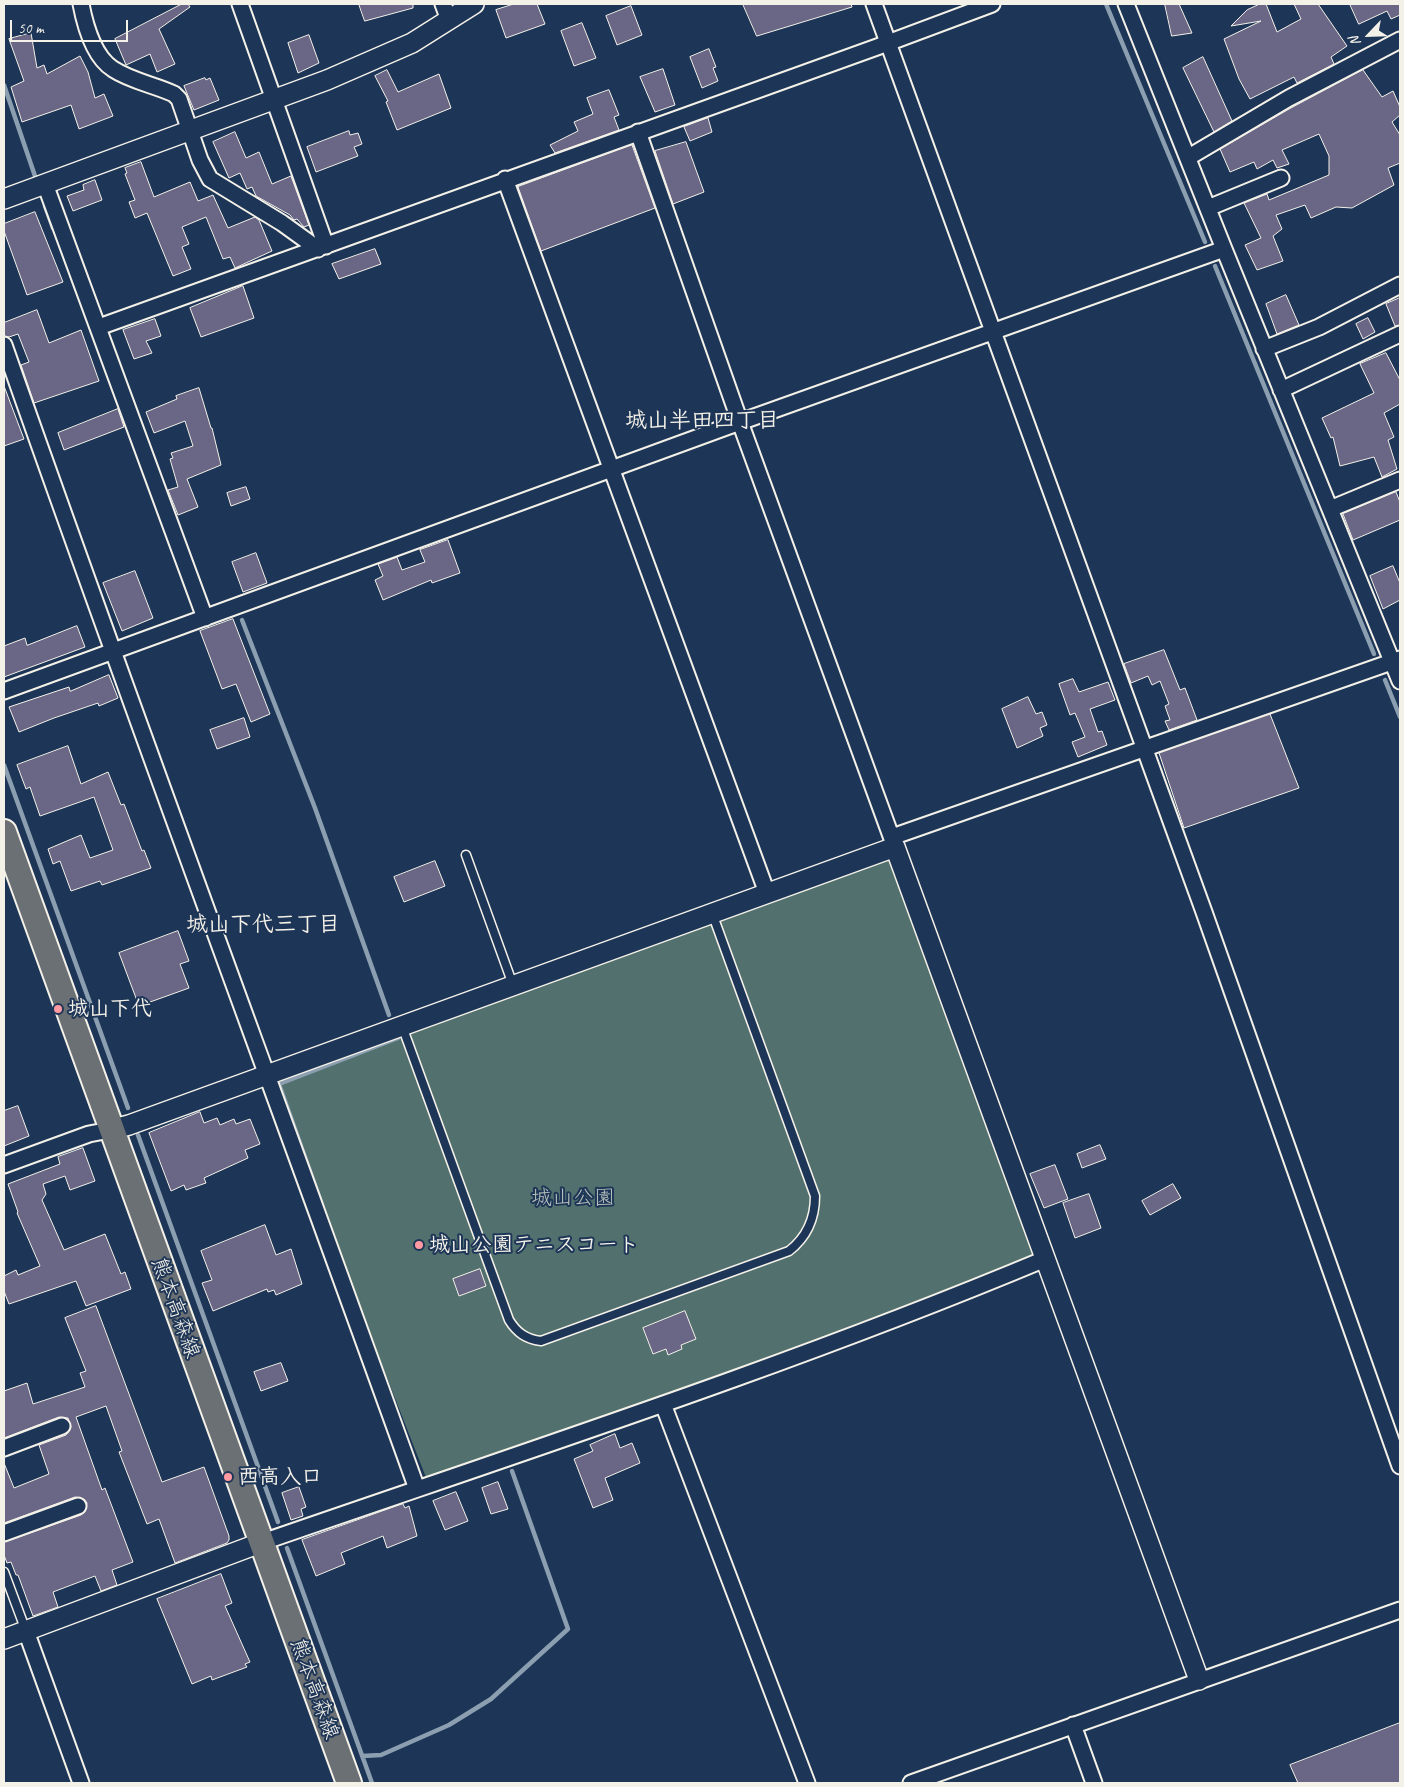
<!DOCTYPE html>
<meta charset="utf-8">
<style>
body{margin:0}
#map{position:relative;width:1404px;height:1787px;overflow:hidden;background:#1d3557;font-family:Caveat,sans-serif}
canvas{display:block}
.frame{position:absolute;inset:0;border:5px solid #f4f1e8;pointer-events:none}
.north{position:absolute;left:1344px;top:10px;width:50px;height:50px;-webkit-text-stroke:4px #1d3557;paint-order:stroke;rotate:246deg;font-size:14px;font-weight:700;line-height:20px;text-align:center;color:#f4f1e8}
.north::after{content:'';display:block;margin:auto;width:18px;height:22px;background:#f4f1e8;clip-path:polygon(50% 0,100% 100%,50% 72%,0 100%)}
.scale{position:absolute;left:10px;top:20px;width:118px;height:22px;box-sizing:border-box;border:2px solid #f4f1e8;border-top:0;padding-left:6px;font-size:15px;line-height:18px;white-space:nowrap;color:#f4f1e8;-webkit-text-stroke:4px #1d3557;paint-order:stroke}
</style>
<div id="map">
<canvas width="1404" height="1787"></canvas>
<div class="frame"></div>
<div class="north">N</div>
<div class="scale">50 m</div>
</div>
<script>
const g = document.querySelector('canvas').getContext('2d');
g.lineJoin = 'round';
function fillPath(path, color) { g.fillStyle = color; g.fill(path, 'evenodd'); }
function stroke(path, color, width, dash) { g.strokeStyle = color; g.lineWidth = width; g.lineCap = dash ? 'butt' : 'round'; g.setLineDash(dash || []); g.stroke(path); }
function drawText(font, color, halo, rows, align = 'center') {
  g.font = font + ' Caveat,"Klee One",sans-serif'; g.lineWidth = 4; g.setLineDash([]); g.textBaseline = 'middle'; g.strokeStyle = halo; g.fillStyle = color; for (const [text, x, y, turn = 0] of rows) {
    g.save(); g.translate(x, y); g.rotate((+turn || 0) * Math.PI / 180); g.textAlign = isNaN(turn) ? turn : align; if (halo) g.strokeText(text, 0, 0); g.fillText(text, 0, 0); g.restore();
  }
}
const green = new Path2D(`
 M895,847L1045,1259L429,1485L268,1074Z`);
const stream = new Path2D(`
 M1106,4L1205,242
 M4,85L36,179
 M45,206L53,228
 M1215,266L1374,654
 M242,620L315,808L389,1015
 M1385,680L1400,717
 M4,765L128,1108
 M138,1135L278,1522
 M322,1205L279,1084L398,1038
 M287,1548L372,1783
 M362,1756L381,1755L449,1725L491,1699L568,1629L512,1471`);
const building = new Path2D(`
 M182,4H188L190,7L159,29L175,64L157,72L150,54L126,65L115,39Z
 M359,4H413V8L365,21Z
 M514,4H537L545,24L506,38L496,10Z
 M743,4H851L852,7L757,36Z
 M1165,4H1179L1192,33L1172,36Z
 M1260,4H1266L1277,32L1301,19L1294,4H1318L1347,46L1331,57L1334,64L1297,83L1294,77L1250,99L1239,79L1224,39L1261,21L1231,26L1247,10Z
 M1350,4H1400V15L1391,19L1387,11L1359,24Z
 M631,6L642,35L617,45L606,16Z
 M582,23L596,58L574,66L561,31Z
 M31,33L37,68L44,65L47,74L80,56L88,72L95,98L104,94L113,116L79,129L71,105L22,122L11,87L24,81L9,39Z
 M309,35L319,63L298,73L288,43Z
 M709,49L716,67L713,68L718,81L702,88L690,57Z
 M1203,57L1232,121L1214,132L1183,68Z
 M663,69L675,105L655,112L640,77Z
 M387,70L398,92L439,74L451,108L397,130L386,102L388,101L375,76Z
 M1363,70L1382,97L1393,91L1400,107V115L1392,122L1400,135V163L1388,168L1394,185L1352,208L1336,207L1311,218L1305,205L1276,215L1282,229L1273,236L1283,261L1257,270L1245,245L1261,238L1244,203L1267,194L1269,200L1329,175V156L1319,134L1282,150L1289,164L1277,168L1273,160L1257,169L1254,162L1230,172L1220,149L1289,109Z
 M205,78L206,80L210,78L219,100L194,110L184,86Z
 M609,90L619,115L614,117L619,130L555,153L550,145L578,131L574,122L593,114L587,98Z
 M708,118L712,132L690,141L684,127Z
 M349,131L350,135L358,133L362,144L354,147L358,156L316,172L307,147Z
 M235,132L246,158L259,152L272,184L291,176L309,225L304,227L297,219L294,220L290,215L256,196L252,187L247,189L240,173L229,178L213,142Z
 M686,142L704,192L673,204L655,151Z
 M632,145L655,208L541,251L518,187Z
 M141,162L154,197L190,182L198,201L213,195L228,228L255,217L259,220L272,251L235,268L230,257L223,259L206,217L182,227L189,244L182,247L191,269L173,276L147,213L135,218L129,202L135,200L125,174L127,173L125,168Z
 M95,180L102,200L73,211L67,196L84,190L83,185Z
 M35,212L63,282L27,295L4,231V224Z
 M375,249L381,264L339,279L332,264Z
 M243,286L254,318L201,337L190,308Z
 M1286,295L1299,325L1277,334L1266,304Z
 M1400,298V325L1395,326L1386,304Z
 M37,310L49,343L81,330L99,381L34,403L21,365L29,362L18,334L9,337L4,336V323Z
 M1368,318L1375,332L1363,339L1356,324Z
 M155,319L161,336L146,341L152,353L134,359L123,330Z
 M1386,353L1400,380V404L1384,413L1394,437L1388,440L1397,469L1382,477L1374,457L1340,466L1333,437L1331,438L1322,418L1374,393L1360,364Z
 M4,386L24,439L4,446Z
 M199,388L211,428H212L221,465L187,479L198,507L178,515L168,490L178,487L170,459L173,458L171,453L193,446L185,421L154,433L146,412L177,399L176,396Z
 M118,409L124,427L64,450L58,433Z
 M246,487L250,499L231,506L227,493Z
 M1396,492L1400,502V520L1353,540L1343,514Z
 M448,540L460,573L432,583L431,580L383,600L375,580L383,576L378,564L397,557L402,570L425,562L420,550Z
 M256,553L267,583L243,592L232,562Z
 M1393,566L1400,583V600L1383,609L1370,576Z
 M135,571L153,618L122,631L103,583Z
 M233,619L270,714L251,722L236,684L222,689L200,631Z
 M77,626L85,647L4,677V646L25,638L27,645Z
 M1164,650L1180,690L1185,688L1197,720L1169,730L1165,721L1170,720L1165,706L1169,704L1160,681L1152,685L1148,676L1131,683L1124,664Z
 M109,675L118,698L99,706L98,703L54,718L19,732L9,707L69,687L70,691Z
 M1073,679L1079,692L1108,682L1115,700L1090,709L1098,732L1102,731L1107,745L1078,757L1072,742L1085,737L1075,713L1070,715L1059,684Z
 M1028,697L1036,714L1042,712L1047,725L1040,728L1043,736L1017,748L1002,709Z
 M1270,714L1299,788L1184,828L1159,753Z
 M244,718L250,737L217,749L210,730Z
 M68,746L81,784L108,772L121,805L124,804L142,851L144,850L151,868L102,885L100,881L71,891L60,861L53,864L48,849L81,835L90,858L113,850L94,797L40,816L30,787L26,789L17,765Z
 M435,861L445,886L404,902L394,877Z
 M178,931L189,961L180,964L189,988L139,1006L119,953Z
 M18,1106L29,1136L4,1146V1111Z
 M200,1112L204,1123L217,1118L220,1125L234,1119L236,1124L250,1119L260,1144L245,1150L248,1158L204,1178L206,1183L186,1190L184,1185L171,1191L149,1133Z
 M1100,1145L1106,1159L1082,1168L1077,1154Z
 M83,1148L95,1181L70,1190L65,1176L43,1184L46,1194L42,1200L64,1250L105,1234L121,1274L125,1272L131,1289L86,1306L76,1281L9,1304L4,1291V1276L16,1270L18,1275L40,1266L17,1213L18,1212L8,1184L60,1164L58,1157Z
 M1055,1165L1068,1199L1044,1208L1030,1174Z
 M1173,1184L1181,1198L1150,1215L1142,1201Z
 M1089,1194L1101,1228L1075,1238L1063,1203Z
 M265,1225L276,1255L291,1249L302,1284L276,1295L274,1290L268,1292L267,1289L213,1311L202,1283L212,1280L201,1251Z
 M480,1269L486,1286L459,1296L453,1279Z
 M96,1306L162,1482L204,1467L229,1536V1540L227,1543L175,1563L159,1519L147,1524L119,1452L122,1451L106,1406L76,1417L102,1490L105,1488L133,1562L112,1570L117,1585L101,1591L95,1576L53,1592L58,1607L33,1616L18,1575H16L11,1562L7,1563L4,1555V1542L81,1515L85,1512L87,1503L84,1499L75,1497L4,1523V1463L14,1488L49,1474L39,1445L66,1435L71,1427L68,1418L59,1417L4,1438V1391L27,1383L33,1404L85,1387L80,1373L86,1371L65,1318Z
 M685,1311L696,1339L681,1345L682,1349L668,1355L666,1349L653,1354L643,1328Z
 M281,1363L288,1381L261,1391L254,1372Z
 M615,1434L620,1448L632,1443L640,1463L605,1478L613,1500L593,1508L574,1459L593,1451L590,1445Z
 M498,1482L508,1509L491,1514L482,1488Z
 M299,1487L306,1507L301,1509L303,1516L291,1520L282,1493Z
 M456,1492L468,1521L445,1530L433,1501Z
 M403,1504L405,1508L409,1506L417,1536L387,1548L383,1536L341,1553L345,1564L316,1576L302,1540Z
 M221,1574L232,1603L225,1606L250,1662L245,1664L247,1667L212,1680L211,1676L192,1684L157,1599Z
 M1400,1723V1783H1298L1290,1765Z`);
const service = new Path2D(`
 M466,855L513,985
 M402,1026L509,1320C517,1333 526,1339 541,1341L789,1251C807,1237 815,1219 815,1196L712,913
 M4,1572L26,1631`);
const minor = new Path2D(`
 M81,4C85,25 94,57 113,69C131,81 155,85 174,94L179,99L200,160L210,179L282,223L318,249
 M240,4L326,246
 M443,4L449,20
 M874,4L1204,912L1400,1466
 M1126,4L1224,249L1400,681
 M638,132L740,422L895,847
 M1189,157L1289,98L1400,40
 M505,179L767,893
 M45,184L205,618
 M1208,208L1281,178
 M99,327L877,47L992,4
 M4,345C138,728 280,1107 417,1489
 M1264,349L1319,327L1400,285
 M1281,390L1400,334
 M1330,509L1400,480
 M4,691L740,422L1224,249
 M892,837L1400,659
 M4,1165L89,1134L110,1130
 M663,1404L807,1783
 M4,1448L62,1426
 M4,1533L78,1506
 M260,1543C523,1452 789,1366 1045,1259
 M26,1631L81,1783
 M1073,1725L1094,1783
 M911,1783L1400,1610`);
const tertiary = new Path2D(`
 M4,199L327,80L412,43L474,4
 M110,1130L129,1125L895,847L1199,1680
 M4,1639L260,1543`);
const primary = new Path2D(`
 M4,832L349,1783`);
const markers = [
 [58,1009,5,"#ff9aa2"],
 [419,1245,5,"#ff9aa2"],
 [228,1477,5,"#ff9aa2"]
];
const poiNames = [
 ["城山下代",68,1009],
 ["城山公園テニスコート",429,1245],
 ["西高入口",238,1477]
];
const parkNames = [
 ["城山公園",573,1198]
];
const streetNames = [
 ["熊本高森線",175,1308,70],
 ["熊本高森線",314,1689,70]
];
const neighbourhoodNames = [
 ["城山半田四丁目",702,421],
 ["城山下代三丁目",263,925]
];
fillPath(green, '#52706e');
stroke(stream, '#8b9fb1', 4.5);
fillPath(building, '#6a6686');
stroke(building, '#f4f1e8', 1);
stroke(service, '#f4f1e8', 11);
stroke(minor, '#f4f1e8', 19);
stroke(tertiary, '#f4f1e8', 22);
stroke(primary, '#f4f1e8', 28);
stroke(service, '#1d3557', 8);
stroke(minor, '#1d3557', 15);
stroke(tertiary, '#1d3557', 19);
stroke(primary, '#6b7074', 24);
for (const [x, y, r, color] of markers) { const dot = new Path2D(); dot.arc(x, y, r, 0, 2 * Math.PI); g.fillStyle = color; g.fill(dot); stroke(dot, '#1d3557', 2); }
drawText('bold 21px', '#f4f1e8', '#1d3557', poiNames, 'left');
drawText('21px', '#bbc4bd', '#1d3557', parkNames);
drawText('21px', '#f4f1e8', '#1d3557', streetNames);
drawText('bold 22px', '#f4f1e8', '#1d3557', neighbourhoodNames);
</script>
